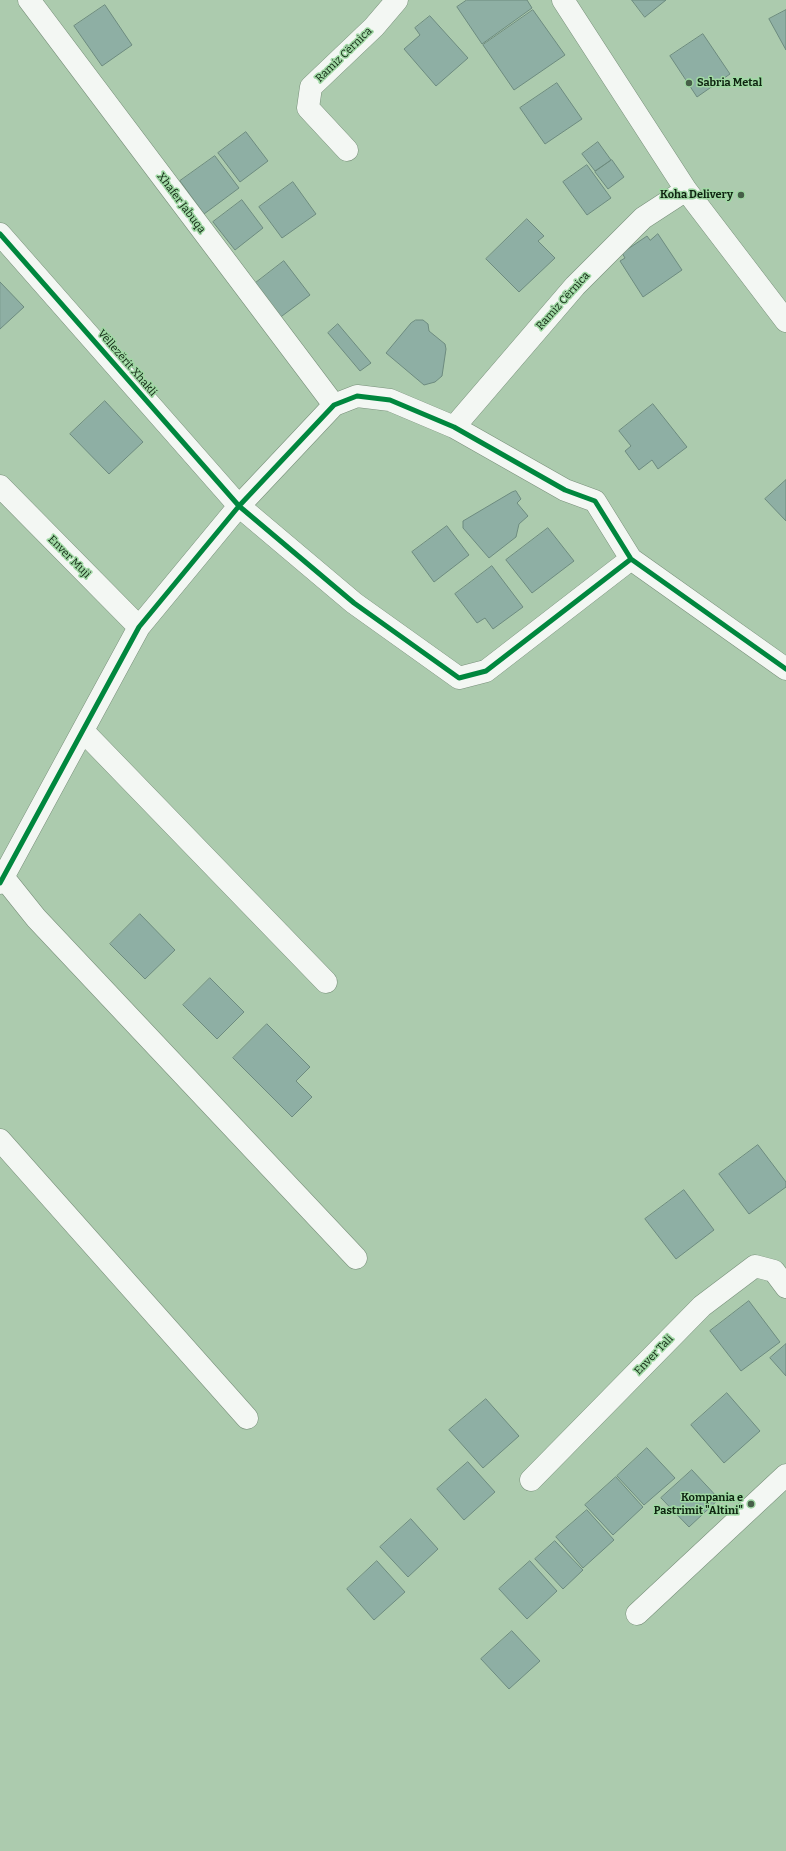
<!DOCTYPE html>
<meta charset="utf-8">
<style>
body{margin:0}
canvas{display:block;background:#accbae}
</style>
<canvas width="786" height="1851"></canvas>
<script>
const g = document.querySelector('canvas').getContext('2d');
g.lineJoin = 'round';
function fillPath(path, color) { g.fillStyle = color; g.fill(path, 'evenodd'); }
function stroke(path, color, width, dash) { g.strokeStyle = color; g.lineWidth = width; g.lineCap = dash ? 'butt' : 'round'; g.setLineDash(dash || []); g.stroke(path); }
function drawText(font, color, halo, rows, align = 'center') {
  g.font = font + ' Bitter,serif'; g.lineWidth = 3; g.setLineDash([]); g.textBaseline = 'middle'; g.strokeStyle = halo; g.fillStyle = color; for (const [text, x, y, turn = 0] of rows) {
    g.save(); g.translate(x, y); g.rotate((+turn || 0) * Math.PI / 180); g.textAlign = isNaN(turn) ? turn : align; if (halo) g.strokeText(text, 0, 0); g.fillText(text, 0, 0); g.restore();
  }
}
const building = new Path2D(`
 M467,0H527L532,8L482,44L457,7Z
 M632,0H666L645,17Z
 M105,5L132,45L102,66L74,26Z
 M533,10L565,55L514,90L483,45Z
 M786,10V50L769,19Z
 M430,16L468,58L436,86L404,49L420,35L415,28Z
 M703,34L730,74L697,97L670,56Z
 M557,83L582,119L545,144L520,108Z
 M246,132L268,161L240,182L218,153Z
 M598,142L611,160L595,171L582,154Z
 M215,156L239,188L204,214L180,181Z
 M612,160L624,177L608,189L595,172Z
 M587,165L611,198L587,215L563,182Z
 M293,182L316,214L282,238L259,207Z
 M242,200L263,228L235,250L213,222Z
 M527,219L544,236L538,241L555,258L519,292L486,259Z
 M658,234L682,270L643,297L620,261L625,258L622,253L647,236L650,240Z
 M284,261L310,295L278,319L253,285Z
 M0,282L24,307L0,329Z
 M416,320H423L428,324L429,331L445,344L446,349L442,376L435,382L424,385L386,353L411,323Z
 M338,324L371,363L360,371L328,333Z
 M105,401L143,442L109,474L70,434Z
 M653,404L687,447L658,469L652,460L639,470L625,451L631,446L619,431Z
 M786,480V521L765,499Z
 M516,491L521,499L517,503L528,516L519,524L516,537L489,558L463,528V521L512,492Z
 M447,526L469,555L434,582L412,552Z
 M548,528L574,561L532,593L506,560Z
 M492,566L523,607L493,629L485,618L477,623L455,594Z
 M140,914L175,950L145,979L110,944Z
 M210,978L244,1012L217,1039L183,1005Z
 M267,1024L310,1067L296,1081L312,1097L292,1117L233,1058Z
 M758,1145L786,1182V1187L749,1214L719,1174Z
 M684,1190L714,1230L676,1259L645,1219Z
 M749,1301L780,1342L741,1371L710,1331Z
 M786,1344V1376L770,1358Z
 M727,1393L760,1431L724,1463L691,1425Z
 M486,1399L519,1436L483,1468L449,1430Z
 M647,1448L675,1478L644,1505L617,1476Z
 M468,1462L495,1492L464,1520L437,1489Z
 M692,1470L719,1499L689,1527L661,1498Z
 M616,1477L643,1507L613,1535L585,1505Z
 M587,1510L614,1540L583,1568L556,1537Z
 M411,1519L438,1549L408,1577L380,1547Z
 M555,1541L583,1570L563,1589L535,1559Z
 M377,1561L405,1592L374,1620L347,1589Z
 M530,1561L557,1591L527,1619L499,1589Z
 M512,1631L540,1661L509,1689L481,1659Z`);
const minor = new Path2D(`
 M29,0L334,405
 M563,0L686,190L786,321
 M347,150L308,108L311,87L374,27L397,0
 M0,234L239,506L354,603L459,678L486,671L631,559L786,669
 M454,427L575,286L643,218L686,190
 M0,486L139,627
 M83,731L326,982
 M4,878L36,918L356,1258
 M0,883L139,627L239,506L334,405L357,396L390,400L454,427L565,490L595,501L631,559
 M0,1140L247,1418
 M531,1480L702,1306L755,1266L774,1271L786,1287
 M637,1614L786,1475`);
const cycleway = new Path2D(`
 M0,234L239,506L354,603L459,678L486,671L631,559L786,669
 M0,883L139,627L239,506L334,405L357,396L390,400L454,427L565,490L595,501L631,559`);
const markers = [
 [689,83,4,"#465f48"],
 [741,195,4,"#465f48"],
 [751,1504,4,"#465f48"]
];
const streetNames = [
 ["Ramiz Cërnica",344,55,-44],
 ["Xhafer Jabuqa",181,203,53],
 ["Ramiz Cërnica",563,301,-48],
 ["Vëllezërit Xhakli",127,363,49],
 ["Enver Muji",69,557,45],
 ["Enver Tali",654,1355,-46]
];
const poiNames = [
 ["Sabria Metal",697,83,"left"],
 ["Koha Delivery",733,195],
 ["Kompania e",743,1498],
 ["Pastrimit \"Altini\"",743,1511]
];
fillPath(building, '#8eafa4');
stroke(building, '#6d8b7f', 1);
stroke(minor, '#78907a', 23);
stroke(minor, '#f3f7f3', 22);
stroke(cycleway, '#00873e', 5);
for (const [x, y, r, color] of markers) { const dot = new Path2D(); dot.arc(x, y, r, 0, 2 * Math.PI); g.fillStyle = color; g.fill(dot); stroke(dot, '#9fd8a3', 1.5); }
drawText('11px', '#0f2511', '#9fd8a3', streetNames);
drawText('bold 11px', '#0f2511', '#9fd8a3', poiNames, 'right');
</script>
